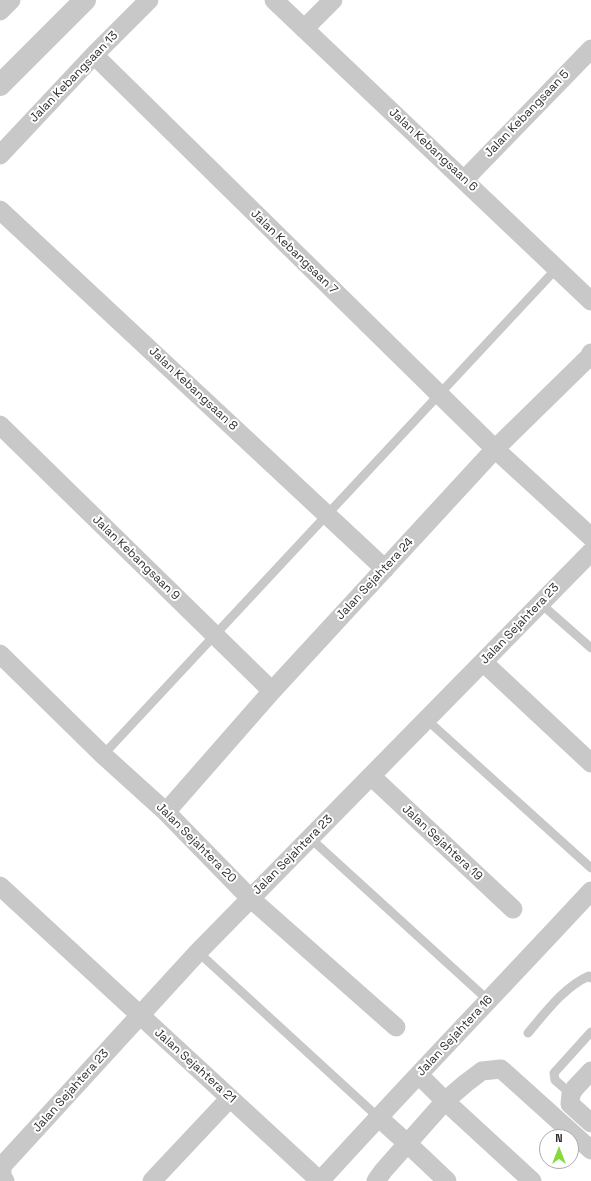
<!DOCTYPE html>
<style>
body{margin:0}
#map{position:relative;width:591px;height:1181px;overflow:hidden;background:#fff;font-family:"Space Grotesk",sans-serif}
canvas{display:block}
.north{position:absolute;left:539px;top:1129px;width:40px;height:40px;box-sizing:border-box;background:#fff;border:1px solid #ababab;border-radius:50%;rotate:0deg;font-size:11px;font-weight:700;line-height:16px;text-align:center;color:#2e2e2e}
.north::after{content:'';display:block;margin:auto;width:14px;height:18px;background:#83da3b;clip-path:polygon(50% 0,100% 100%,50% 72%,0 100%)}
</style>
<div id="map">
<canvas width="591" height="1181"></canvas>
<div class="north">N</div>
</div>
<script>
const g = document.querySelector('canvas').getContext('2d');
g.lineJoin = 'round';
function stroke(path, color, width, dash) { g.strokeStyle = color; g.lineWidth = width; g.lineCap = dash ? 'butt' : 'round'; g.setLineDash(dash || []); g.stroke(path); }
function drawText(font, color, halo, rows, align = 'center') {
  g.font = font + ' "Space Grotesk",sans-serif'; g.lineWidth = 4; g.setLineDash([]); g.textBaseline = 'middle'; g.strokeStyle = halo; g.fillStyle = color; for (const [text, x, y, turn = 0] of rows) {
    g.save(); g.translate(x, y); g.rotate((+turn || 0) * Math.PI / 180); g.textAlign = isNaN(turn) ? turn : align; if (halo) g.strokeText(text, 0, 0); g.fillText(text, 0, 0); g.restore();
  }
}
const service = new Path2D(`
 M540,603L591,648
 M427,720L591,868
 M103,755L557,268
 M310,838L489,1001
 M198,952L378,1117
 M528,1033C545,1013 565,986 589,976L591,978
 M571,1094L555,1080L554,1073L591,1032`);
const minor = new Path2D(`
 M274,0L591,301
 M0,11L11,0
 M304,29L333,0
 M94,55L495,449L591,537
 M0,155L94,55L149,0
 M464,180L591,49
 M0,210L385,569
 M0,425L272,691
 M0,654L103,755L166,812L250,898L396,1027
 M483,662L591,763
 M371,776L513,909
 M166,812L272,691L495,449L589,357L591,353
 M0,886L320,1181
 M591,1071L575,1088L571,1094L570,1104L591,1123
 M419,1075L445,1101L532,1181
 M378,1117L408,1144L447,1181
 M5,1181L2,1177V1166L198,952L591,552
 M152,1181L230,1098
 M320,1181C409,1083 501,988 591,891
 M376,1181L383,1171L445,1101L466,1083L482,1071L501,1069L510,1077L591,1150`);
const tertiary = new Path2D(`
 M0,85L85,0`);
const streetNames = [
 ["Jalan Kebangsaan 13",74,77,-46],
 ["Jalan Kebangsaan 5",527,114,-46],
 ["Jalan Kebangsaan 6",433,150,43],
 ["Jalan Kebangsaan 7",294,252,44],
 ["Jalan Kebangsaan 8",193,389,43],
 ["Jalan Kebangsaan 9",136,558,44],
 ["Jalan Sejahtera 24",375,579,-47],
 ["Jalan Sejahtera 23",520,624,-46],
 ["Jalan Sejahtera 20",196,843,45],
 ["Jalan Sejahtera 19",442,843,43],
 ["Jalan Sejahtera 23",293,855,-45],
 ["Jalan Sejahtera 16",455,1036,-47],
 ["Jalan Sejahtera 21",195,1066,42],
 ["Jalan Sejahtera 23",71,1091,-48]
];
stroke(service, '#c8c8c8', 9);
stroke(minor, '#c8c8c8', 19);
stroke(tertiary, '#c8c8c8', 22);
drawText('12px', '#2e2e2e', '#fff', streetNames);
</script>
